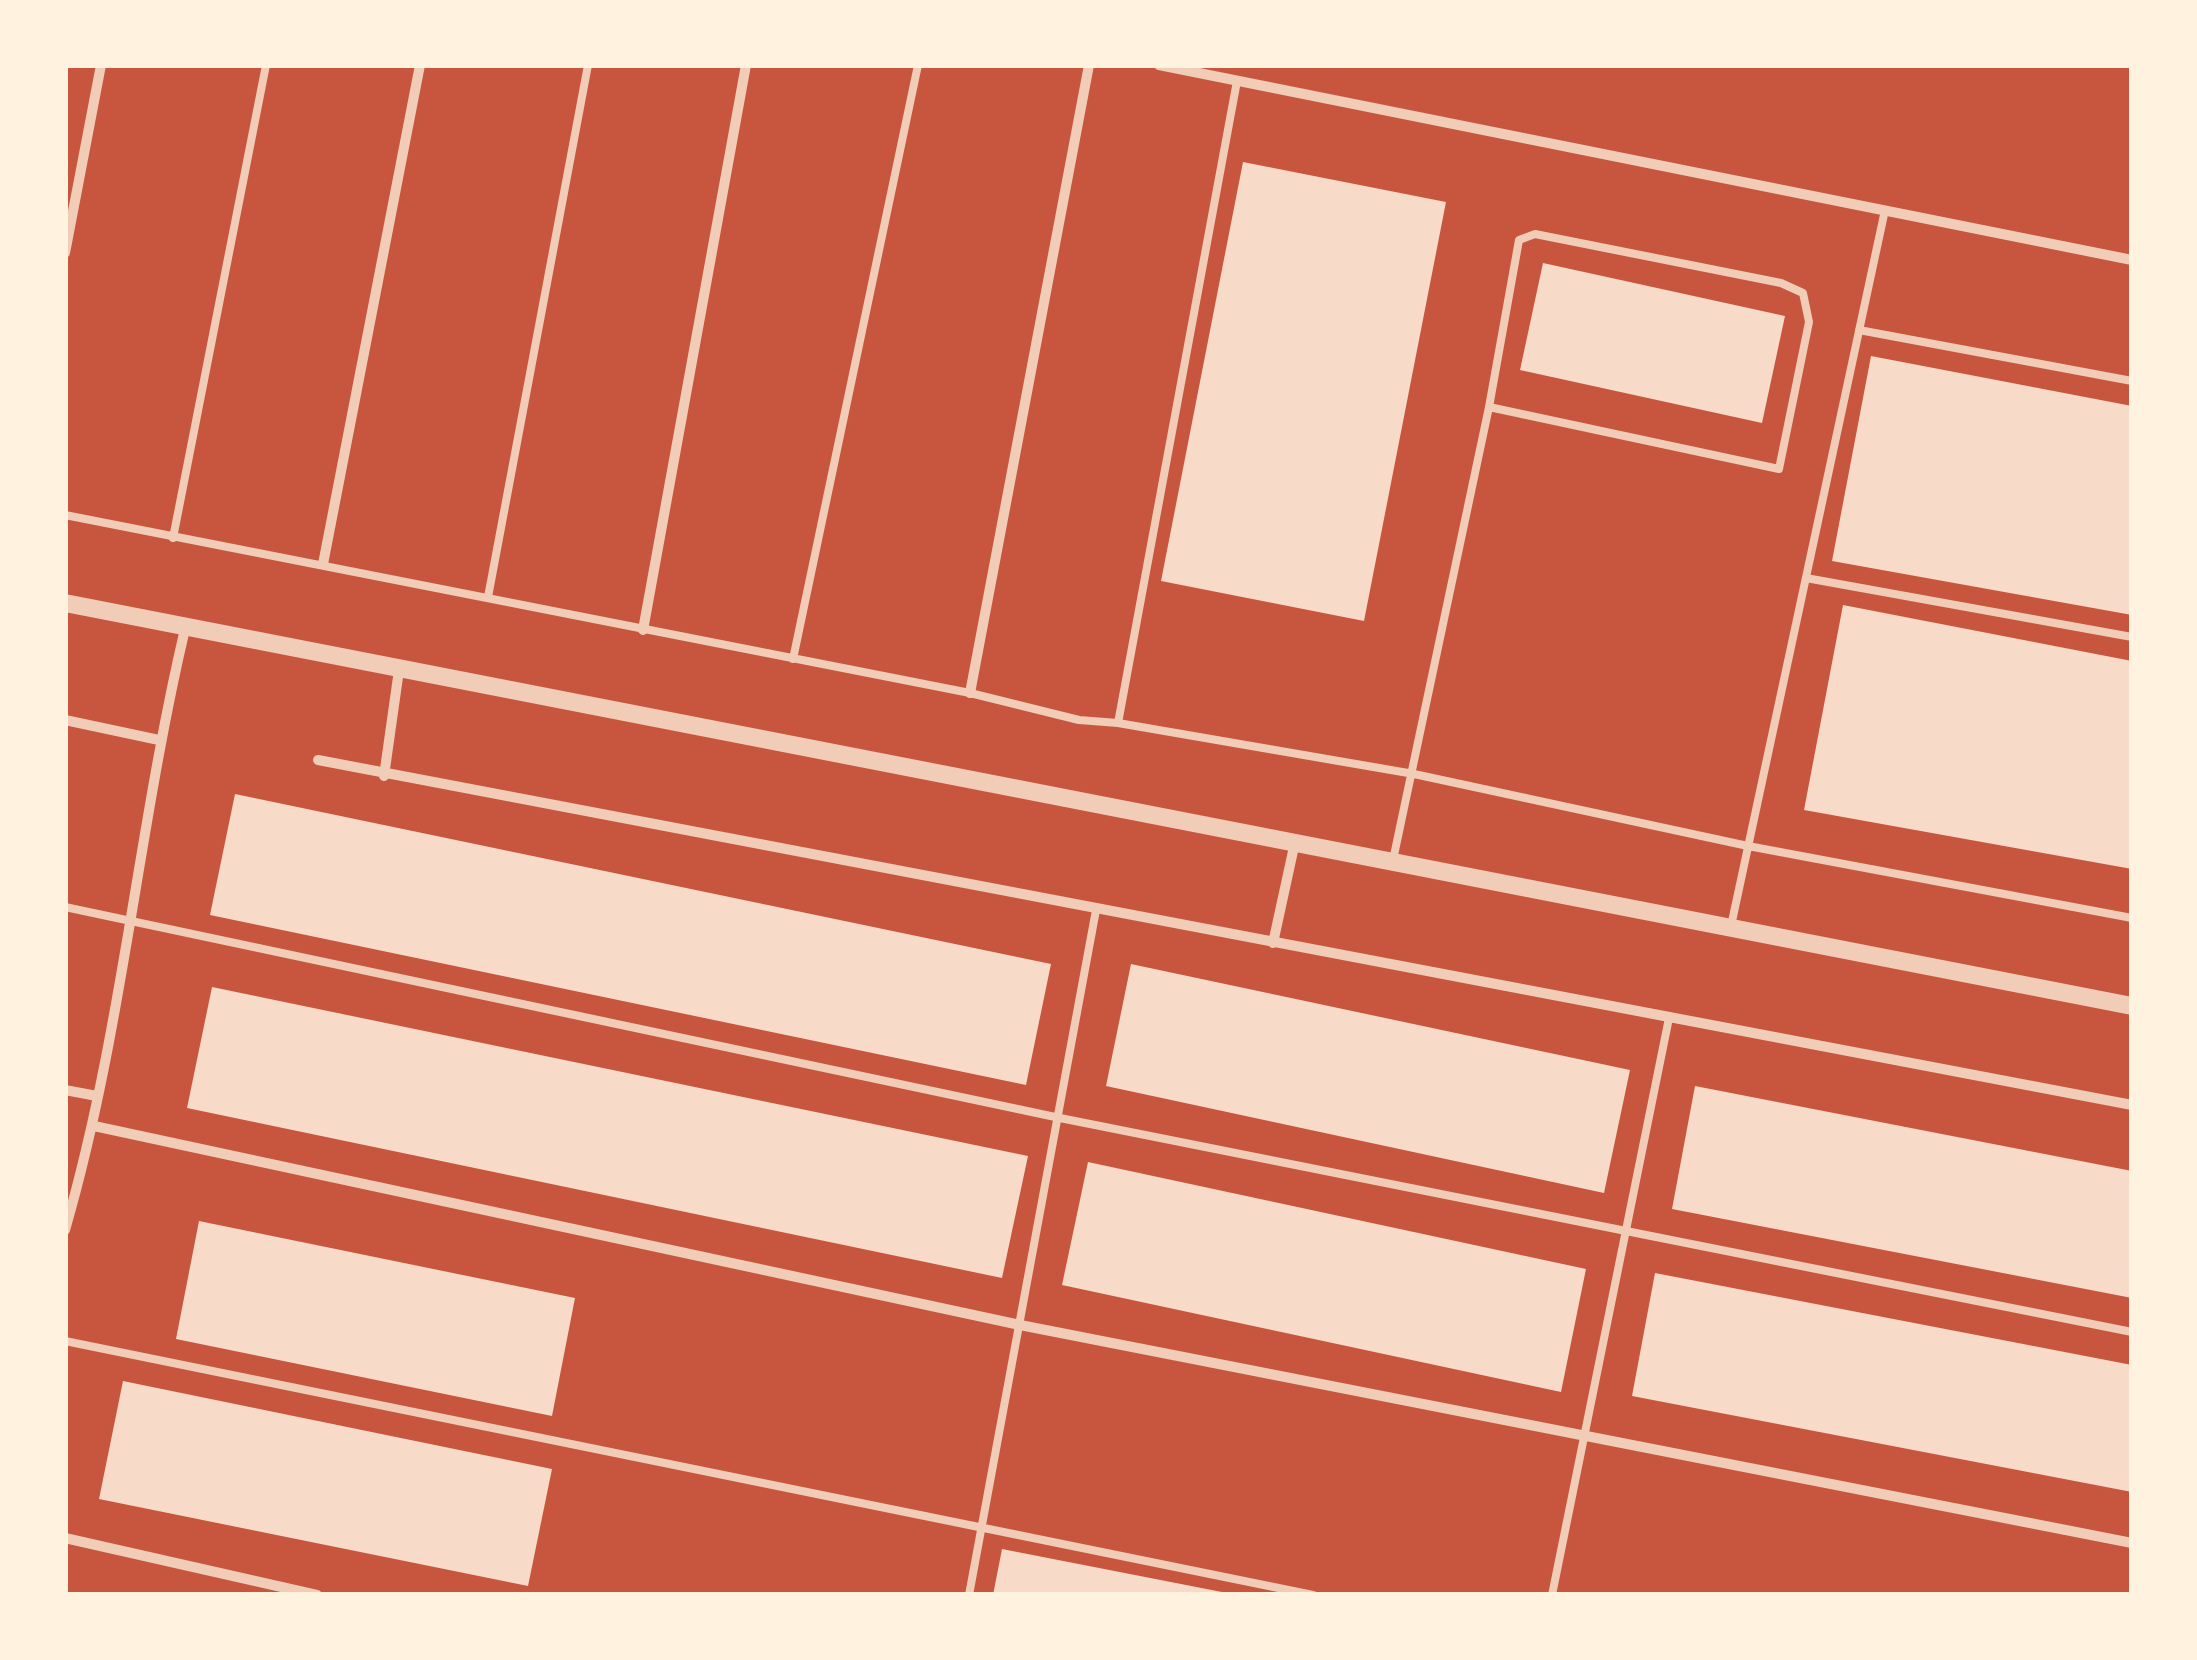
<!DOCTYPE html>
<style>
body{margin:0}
#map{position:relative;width:2197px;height:1660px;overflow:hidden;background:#c8553d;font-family:"Roboto Condensed",sans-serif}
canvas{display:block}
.frame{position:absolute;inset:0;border:68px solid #fff3e0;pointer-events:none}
</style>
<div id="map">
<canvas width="2197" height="1660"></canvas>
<div class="frame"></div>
</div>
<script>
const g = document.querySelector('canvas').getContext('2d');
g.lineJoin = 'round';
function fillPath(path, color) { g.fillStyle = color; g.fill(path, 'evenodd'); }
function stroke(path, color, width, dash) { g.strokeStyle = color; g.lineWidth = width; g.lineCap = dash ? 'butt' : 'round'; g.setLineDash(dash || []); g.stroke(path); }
const building = new Path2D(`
 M1243,162L1446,202L1364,621L1161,581Z
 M1543,263L1785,316L1762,423L1520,370Z
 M1871,356L2132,406V615L1832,561Z
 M1843,605L2132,661V869L1804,810Z
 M235,794L1051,964L1026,1085L210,915Z
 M1131,964L1630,1070L1604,1193L1106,1086Z
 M212,987L1028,1156L1002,1278L187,1108Z
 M1695,1086L2132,1171V1298L1672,1209Z
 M1088,1162L1586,1269L1561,1392L1062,1285Z
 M199,1221L575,1298L552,1416L176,1339Z
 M1655,1273L2132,1365V1492L1632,1396Z
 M123,1381L552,1469L528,1586L99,1499Z
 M1002,1549L1227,1593V1595H993Z`);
const service = new Path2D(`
 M1859,330L2132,381
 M65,515L970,693L1079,720L1118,723L1237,81
 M173,538L266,65
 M1806,578L2132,637
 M488,597L588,65
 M793,659L918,65
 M1118,723L1414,774L1748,846L2132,918
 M1393,860L1489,407L1779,469L1809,322L1803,293L1781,283L1535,234L1519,240L1489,407
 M65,907L1060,1118L2132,1332
 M1731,926L1885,210
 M65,1341L1313,1595
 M969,1595L1096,910
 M1552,1595L1669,1018`);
const minor = new Path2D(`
 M1159,65L2132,260
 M65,253L101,65
 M323,564L420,65
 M643,630L746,65
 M970,693L1089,65
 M65,720L159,740
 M318,760L2132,1105
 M384,776L399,670
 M1273,943L1295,842
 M65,1090L97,1096
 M94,1126L1020,1325L2132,1543
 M65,1230C122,1034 138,828 185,629
 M65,1538L317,1595`);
const tertiary = new Path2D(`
 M65,603L2132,1006`);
fillPath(building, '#f7dbc8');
stroke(service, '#f1ccb7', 8);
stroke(minor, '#f1ccb7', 10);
stroke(tertiary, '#f1ccb7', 18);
</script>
